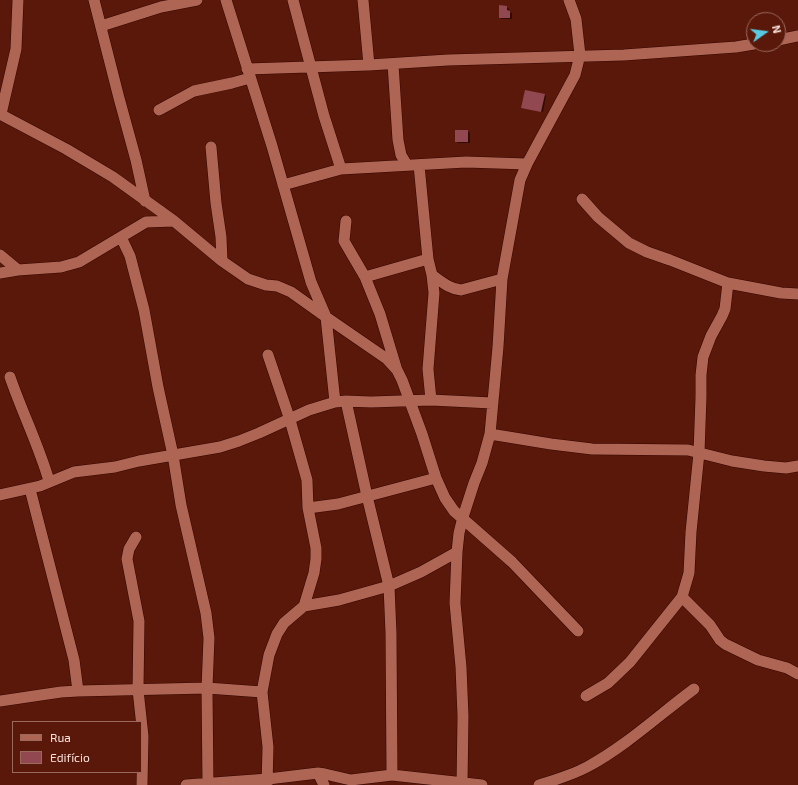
<!DOCTYPE html>
<meta charset="utf-8">
<style>
body{margin:0}
#map{position:relative;width:798px;height:785px;overflow:hidden;background:#591809;font-family:"Exo 2",sans-serif}
canvas{display:block}
.legend{position:absolute;left:12px;top:721px;width:130px;height:52px;box-sizing:border-box;background:#591809;border:1px solid #9a695d;margin:0;padding:5px 7px;list-style:none;font-size:12px;color:#fce2dc}
.legend li{display:flex;align-items:center;gap:8px;height:20px}
.legend b{width:20px;border:1px solid #9a695d}
.north{position:absolute;left:746px;top:12px;width:40px;height:40px;box-sizing:border-box;background:#591809;border:1px solid #9a695d;border-radius:50%;rotate:76deg;font-size:11px;font-weight:700;line-height:16px;text-align:center;color:#fce2dc}
.north::after{content:'';display:block;margin:auto;width:14px;height:18px;background:#57c9e2;clip-path:polygon(50% 0,100% 100%,50% 72%,0 100%)}
</style>
<div id="map">
<canvas width="798" height="785"></canvas>
<ul class="legend">
<li><b style="height:5px;background:#ae6554"></b>Rua</li>
<li><b style="height:11px;background:#914850"></b>Edifício</li>
</ul>
<div class="north">N</div>
</div>
<script>
const g = document.querySelector('canvas').getContext('2d');
g.lineJoin = 'round';
function fillPath(path, color) { g.fillStyle = color; g.fill(path, 'evenodd'); }
function stroke(path, color, width, dash) { g.strokeStyle = color; g.lineWidth = width; g.lineCap = dash ? 'butt' : 'round'; g.setLineDash(dash || []); g.stroke(path); }
const shadow = new Path2D(`
 M506,7L509,9V12L512,13V19H502L500,18Z
 M544,95L546,96L543,112L522,107Z
 M456,131H468L470,133V143H458L456,141Z`);
const building = new Path2D(`
 M499,5L507,6V10L510,11V18H499Z
 M525,90L545,94L541,112L521,108Z
 M455,130H468V142H455Z`);
const minor = new Path2D(`
 M94,0L119,98L136,160L145,201
 M226,0L272,146L311,282L326,317L387,359L397,370L402,380L422,434L436,478L445,498L454,511L512,562L578,631
 M293,0L324,116L341,169
 M363,0L369,65
 M101,26L161,7L197,0
 M778,40L798,36
 M393,64L398,140L401,155L407,165
 M247,69L369,65L448,60L624,55L736,47L754,44
 M159,110L194,91L232,83L250,78
 M0,114L66,149L113,177L174,221L222,261L248,279L266,285L277,286L291,292L326,317L335,402
 M1,114L16,49L18,0
 M211,147L216,203L221,237L222,261
 M419,165L428,259L432,275L434,293L428,369L431,400
 M283,185L341,169L466,162L527,164
 M582,199L598,217L629,243L647,252L670,260L728,283L781,293L798,294
 M346,221L344,241L365,277L380,314L396,367
 M121,237L130,256L144,310L158,387L173,455L181,505L206,613L209,638L207,688L208,785
 M0,255L18,270
 M0,273L18,270L61,267L79,262L146,222L174,221
 M432,275C441,281 449,289 461,290L502,279
 M365,277L428,259
 M268,355L290,420L307,480L308,508L316,548V559L314,573L304,606
 M10,377C22,412 39,446 49,481
 M346,401L367,496L389,586L391,633L392,775
 M490,434L551,444L592,449L688,450L732,461L764,466L786,468L798,466
 M30,489L74,660L78,691
 M0,495L40,486L74,472L115,467L139,461L220,447L239,441L259,433L309,410L335,402L346,401L371,402L431,400L492,403
 M308,508L338,504L436,478
 M136,537L129,549L127,559L139,621L138,690L143,736L142,785
 M682,597L710,625L720,640L725,644L758,660L787,668L798,674
 M586,696L608,683L630,662L682,597L689,573L691,532L699,453L701,397V375L703,357L711,336L722,316L725,309L728,283
 M0,701L61,692L78,691L207,688L262,692
 M318,773L324,785
 M186,785L268,779L318,773L325,774L351,780L392,775L482,785
 M267,785L268,747L262,692L269,655L277,634L284,623L304,606L339,600L389,586L421,572L457,552
 M462,785L463,716L461,667L455,603L457,552L459,533L463,517L474,483L482,463L490,434L498,347L502,279L520,180L527,164L575,75L580,55L576,19L569,0
 M539,785C555,780 572,775 587,767C626,746 659,715 694,689`);
fillPath(shadow, '#0007');
fillPath(building, '#914850');
stroke(minor, '#350500', 12);
stroke(minor, '#ae6554', 11);
</script>
